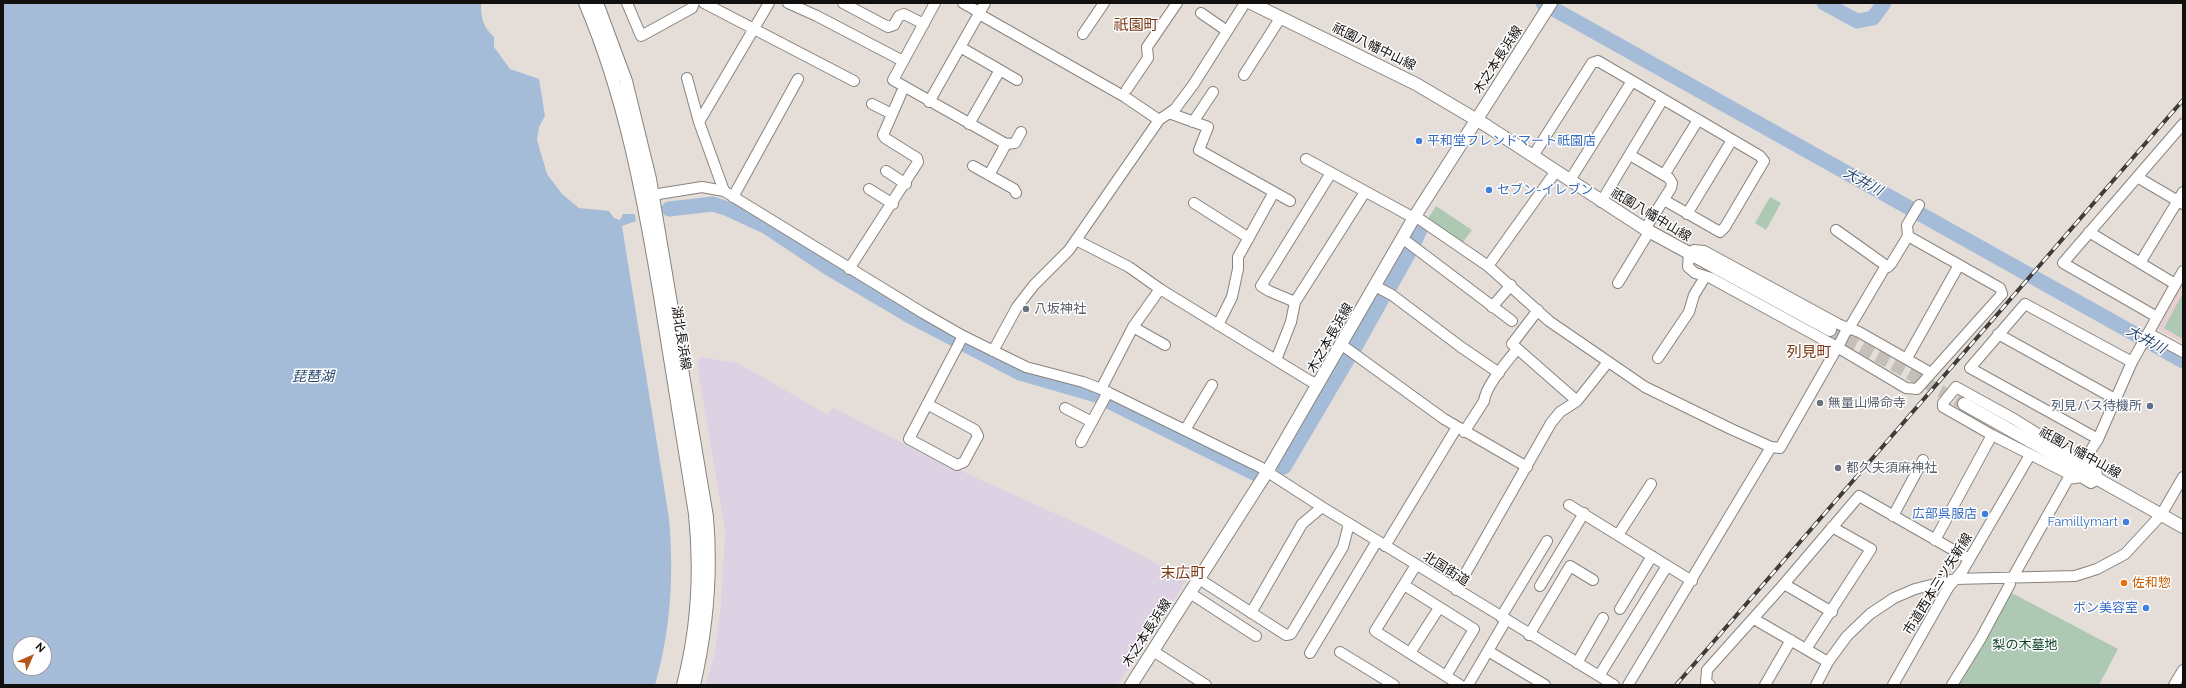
<!DOCTYPE html>
<meta charset="utf-8">
<style>
body{margin:0}
#map{position:relative;width:2186px;height:688px;overflow:hidden;background:#e5ded8;font-family:Raleway,sans-serif}
canvas{display:block}
.frame{position:absolute;inset:0;border:4px solid #12100e;pointer-events:none}
.north{position:absolute;left:12px;top:636px;width:40px;height:40px;box-sizing:border-box;background:#fff;border:1px solid #a09f9f;border-radius:50%;rotate:45deg;font-size:11px;font-weight:700;line-height:16px;text-align:center;color:#12100e}
.north::after{content:'';display:block;margin:auto;width:14px;height:18px;background:#b8561a;clip-path:polygon(50% 0,100% 100%,50% 72%,0 100%)}
</style>
<div id="map">
<canvas width="2186" height="688"></canvas>
<div class="frame"></div>
<div class="north">N</div>
</div>
<script>
const g = document.querySelector('canvas').getContext('2d');
g.lineJoin = 'round';
function fillPath(path, color) { g.fillStyle = color; g.fill(path, 'evenodd'); }
function stroke(path, color, width, dash) { g.strokeStyle = color; g.lineWidth = width; g.lineCap = dash ? 'butt' : 'round'; g.setLineDash(dash || []); g.stroke(path); }
function drawText(font, color, halo, rows, align = 'center') {
  g.font = font + ' Raleway,"Noto Sans JP",sans-serif'; g.lineWidth = 3; g.setLineDash([]); g.textBaseline = 'middle'; g.strokeStyle = halo; g.fillStyle = color; for (const [text, x, y, turn = 0] of rows) {
    g.save(); g.translate(x, y); g.rotate((+turn || 0) * Math.PI / 180); g.textAlign = isNaN(turn) ? turn : align; if (halo) g.strokeText(text, 0, 0); g.fillText(text, 0, 0); g.restore();
  }
}
const industrial = new Path2D(`
 M700,357L738,363L828,415L832,407L924,454L1098,533L1187,579L1117,685H705L714,656L721,605L725,531L697,365Z`);
const education = new Path2D(`
 M2183,284V343L2158,329Z`);
const green = new Path2D(`
 M1770,197L1781,203L1766,230L1755,223Z
 M1436,206L1472,230L1463,242L1427,220Z
 M2183,293V339L2164,328Z
 M2008,591L2118,649L2099,685H1953Z`);
const water = new Path2D(`
 M3,3H481C481,19 483,26 494,37V47L510,69L539,79L545,116L539,127L537,140L547,174L562,194L579,208L609,211L614,218L620,220L623,214H635L636,221L622,226L669,518C674,573 671,631 655,685H3ZM20,644H44V668H20Z`);
const river = new Path2D(`
 M1543,3L2183,361
 M1824,3L1857,21L1873,18L1884,3
 M669,209L713,204L728,209L767,227L827,267L910,316L1020,373L1096,395L1254,473
 M1414,243L1422,225
 M1389,288L1411,249
 M1355,347L1384,295
 M1284,467L1350,355`);
const majorTunnel = new Path2D(`
 M1830,330L1964,404`);
const minor = new Path2D(`
 M627,3L641,36L692,8L694,3
 M704,3L854,81
 M788,3L817,16L903,61
 M843,3L888,27L894,25L899,16L904,14L924,24
 M935,3L893,80L1006,144L989,175
 M963,3L979,12
 M1201,13L1227,31
 M979,14L1125,97L1159,120
 M1083,34L1104,3
 M960,47L1000,70L969,124
 M1000,70L1017,80
 M1244,75L1281,17
 M687,78L699,122L724,191
 M1127,89L1148,58L1147,47L1177,3
 M929,102L985,3
 M872,104L892,114
 M1169,113L1208,127L1199,150L1274,192L1238,257V269L1232,297L1218,325
 M699,122L769,3
 M1193,122L1213,92
 M1006,144L1015,143L1021,132
 M1630,155L1669,178L1672,183L1671,188L1645,229
 M1533,156L1592,63L1598,61L1760,156L1764,161L1725,227L1720,232L1664,200
 M1306,159L1414,218
 M973,166L1014,189L1016,193
 M886,171L906,184
 M1331,173L1261,286L1269,291L1295,302L1365,192
 M1664,175L1698,120
 M2137,177L2183,204
 M1570,180L1632,81
 M869,189L893,204
 M1274,192L1290,201
 M646,196L702,187L724,191L923,313L963,336L1026,367L1083,382L1101,389L1260,467L1322,507L1614,685
 M733,197L798,79
 M1601,202L1663,99
 M1194,203L1249,238
 M1687,214L1732,140
 M1415,216L1488,266L1549,321L1645,387L1731,429L1771,447
 M1836,230L1888,267
 M2089,232L2175,284
 M1908,236L1907,225L1919,205
 M1402,238L1512,321
 M1076,240L1129,267L1160,289L1310,381L1319,384
 M2140,263L2183,192
 M1488,266L1556,171
 M849,269L918,162L917,158L885,138L883,135L904,87
 M1618,283L1649,232
 M1375,286L1392,295L1461,347L1499,373
 M1492,307L1511,285
 M1538,310L1512,344L1577,401
 M2157,317L2063,263L2183,124
 M1133,327L1165,345
 M1845,333C1847,330 1849,328 1851,325L1884,269L1891,264L1908,236L2000,288L2002,294L1917,389L1906,388L1837,347L1711,278L1695,273L1688,267L1689,253L1694,250L1704,251L1838,324C1845,327 1852,329 1859,332L1931,373
 M2148,333L2183,352
 M1998,334L2115,399
 M1342,345L1444,419L1527,467
 M993,351L1017,307L1034,285L1069,250L1159,120L1175,109L1193,85L1245,3
 M1658,358L1689,312L1694,295L1705,277
 M1907,358L1959,265
 M1276,360L1291,322L1295,302
 M1101,389L1133,327L1160,289
 M927,404L975,430L978,436L964,462L957,465L909,439L963,336
 M1065,408L1092,422
 M1185,430L1212,385
 M1464,432L1484,401C1486,385 1507,362 1517,349
 M2098,439L1970,368L2025,304L2132,362
 M1081,442L1108,392
 M2077,476L2065,472L1992,435L1943,407V403L1956,387L2014,419L2083,462
 M1569,505L1692,581
 M1893,516L1923,460
 M1618,535L1651,484
 M1935,540L1992,435
 M1385,546L1457,427
 M1416,565L1375,631L1460,685
 M2013,577L2068,479L2081,477L2091,483L2098,479L2096,471L2083,462L2098,439L2132,362L2183,271
 M1199,579L1286,635L1291,634L1343,547L1349,524
 M1404,585L1474,629L1446,676
 M1540,586L1584,513
 M1456,590L1551,423L1560,412L1577,401L1608,362
 M1190,593L1256,636
 M1620,609L1652,556
 M1832,612L1784,584L1859,496L1969,559
 M1251,613L1302,524L1322,507
 M1501,617L1547,541
 M1754,619L1828,662
 M1529,635L1570,566L1593,580
 M1806,649L1871,549L1832,527
 M1153,651L1206,685
 M1488,651L1545,685
 M1340,652L1394,685
 M1310,653L1377,541
 M1410,653L1439,608
 M1577,663L1603,618
 M1599,676L1667,566
 M1468,685L1506,620
 M1628,685L1771,447L1780,448L1841,341
 M1710,685L1706,683L1707,670L1784,584
 M1765,685L1791,640
 M1816,685L1828,662L1847,636L1870,614L1894,598L1915,589L1955,579L2075,576L2097,569L2125,554L2161,515L2183,477
 M1893,685L1948,588L1963,570L2030,455
 M1952,685L1981,638L2010,584
 M2174,685L2183,670`);
const major = new Path2D(`
 M585,3C625,97 643,195 660,296C671,368 683,441 695,514C701,573 698,628 683,685
 M597,3L626,81L650,179L707,517C712,575 707,629 694,685
 M1251,3L1416,84L1487,126L1645,229L1830,330
 M1964,404L2183,527
 M1131,685L1267,472L1415,216L1551,3`);
const rail = new Path2D(`
 M1676,685L2183,100`);
const minorBridge = new Path2D(`
 M1841,341L1845,333`);
const markers = [
 [1419,141,4,"#3f7fe0"],
 [1489,190,4,"#3f7fe0"],
 [1026,309,4,"#6b7280"],
 [1820,403,4,"#6b7280"],
 [2150,406,4,"#5c6f8a"],
 [1838,468,4,"#6b7280"],
 [1985,514,4,"#3f7fe0"],
 [2126,522,4,"#3f7fe0"],
 [2124,583,4,"#e8710a"],
 [2146,608,4,"#3f7fe0"]
];
const streetNames = [
 ["祇園八幡中山線",1374,47,26],
 ["木之本長浜線",1498,60,-57],
 ["祇園八幡中山線",1651,215,31],
 ["湖北長浜線",681,338,81],
 ["木之本長浜線",1330,338,-60],
 ["祇園八幡中山線",2080,453,29],
 ["北国街道",1446,569,32],
 ["市道西本三ツ矢新線",1938,584,-58],
 ["木之本長浜線",1147,633,-57]
];
const shopNames = [
 ["平和堂フレンドマート祇園店",1427,141,"left"],
 ["セブン-イレブン",1497,190,"left"],
 ["広部呉服店",1977,514],
 ["Famillymart",2118,522],
 ["ボン美容室",2138,608]
];
const worshipNames = [
 ["八坂神社",1034,309],
 ["無量山帰命寺",1828,403],
 ["都久夫須麻神社",1846,468]
];
const serviceNames = [
 ["列見バス待機所",2142,406]
];
const foodNames = [
 ["佐和惣",2132,583]
];
const parkNames = [
 ["梨の木墓地",2025,645]
];
const waterNames = [
 ["大井川",1863,182,29],
 ["大井川",2146,340,29],
 ["琵琶湖",313,377]
];
const quarterNames = [
 ["祇園町",1136,25],
 ["列見町",1809,352],
 ["末広町",1183,573]
];
fillPath(industrial, '#ddd1e4');
fillPath(education, '#e9ced1');
fillPath(green, '#adc9b4');
fillPath(water, '#a5bcd9');
stroke(river, '#a5bcd9', 15);
stroke(majorTunnel, '#c5bfba', 12, [12, 6]);
stroke(minor, '#89837d', 12);
stroke(major, '#89837d', 14);
stroke(minor, '#fff', 10);
stroke(major, '#fff', 12);
stroke(rail, '#3e3b39', 4);
stroke(rail, '#fff', 2.5, [8]);
stroke(minorBridge, '#89837d', 12, []);
stroke(minorBridge, '#fff', 10);
for (const [x, y, r, color] of markers) { const dot = new Path2D(); dot.arc(x, y, r, 0, 2 * Math.PI); g.fillStyle = color; g.fill(dot); stroke(dot, '#fff', 1.5); }
drawText('13px', '#12100e', '#fff', streetNames);
drawText('13px', '#366cbe', '#fff', shopNames, 'right');
drawText('13px', '#5b616d', '#fff', worshipNames, 'left');
drawText('13px', '#4e5e75', '#fff', serviceNames, 'right');
drawText('13px', '#c56008', '#fff', foodNames, 'left');
drawText('13px', '#0b4425', '#fff', parkNames);
drawText('italic 14px', '#26466e', '#fff', waterNames);
drawText('15px', '#763713', '#fff', quarterNames);
</script>
